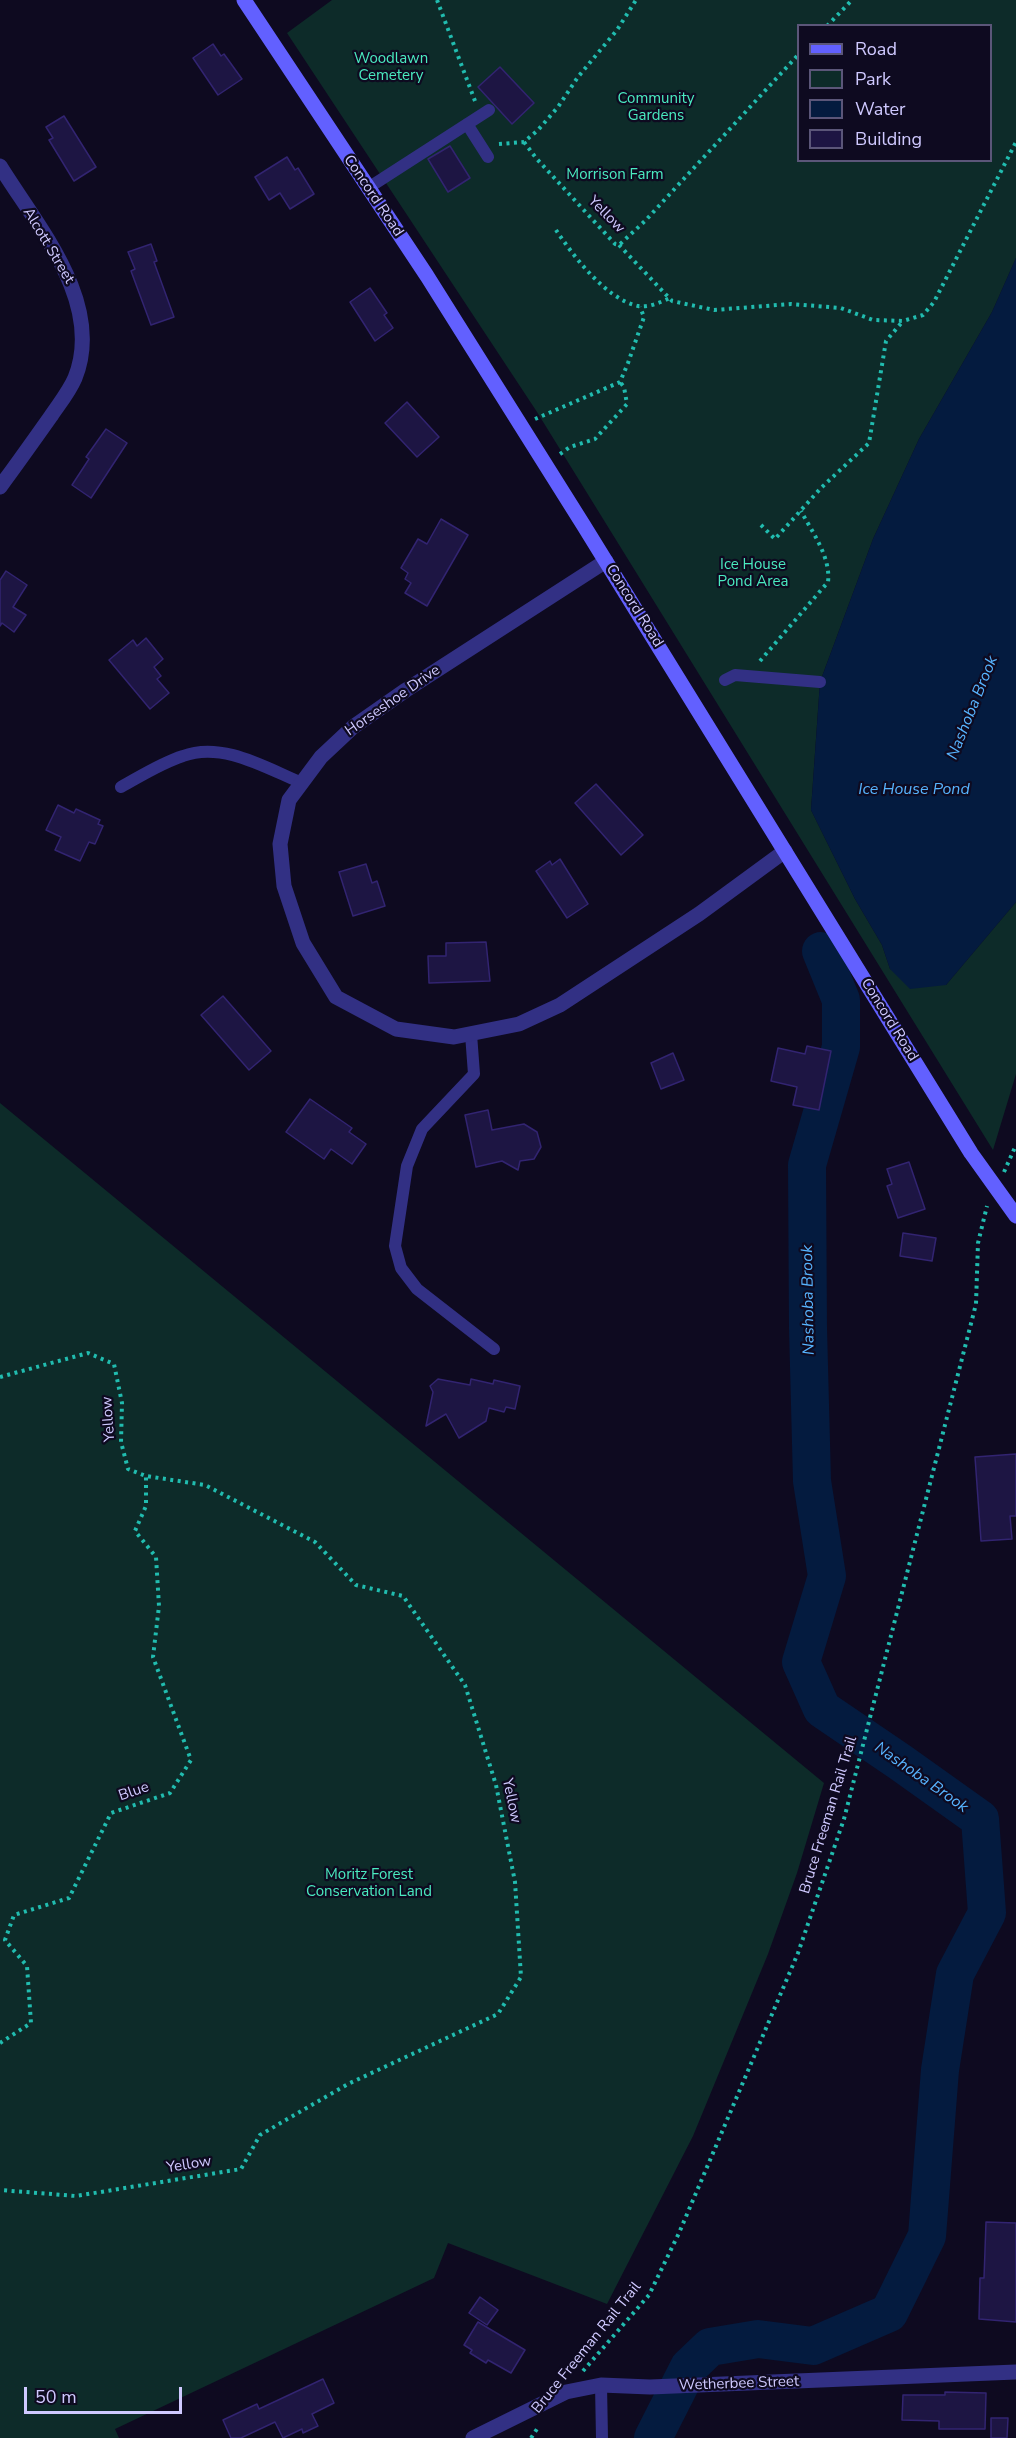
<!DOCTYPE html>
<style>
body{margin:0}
#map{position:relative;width:1016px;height:2438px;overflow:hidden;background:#0e0a20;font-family:"Nunito Sans",sans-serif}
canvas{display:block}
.legend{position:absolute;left:797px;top:24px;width:195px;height:138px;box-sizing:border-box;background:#0e0a20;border:2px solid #5b5679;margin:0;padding:8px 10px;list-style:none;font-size:18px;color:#cfc9ff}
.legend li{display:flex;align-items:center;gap:12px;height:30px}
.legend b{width:30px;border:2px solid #5b5679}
.scale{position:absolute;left:24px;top:2387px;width:158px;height:27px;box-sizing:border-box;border:3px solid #cfc9ff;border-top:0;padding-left:8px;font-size:18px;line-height:21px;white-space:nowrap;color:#cfc9ff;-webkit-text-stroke:4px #0e0a20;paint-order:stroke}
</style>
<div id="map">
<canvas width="1016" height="2438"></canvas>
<ul class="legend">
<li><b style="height:8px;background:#6260ff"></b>Road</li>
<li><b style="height:16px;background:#0d2b29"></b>Park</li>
<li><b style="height:16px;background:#041b3f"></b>Water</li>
<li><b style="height:16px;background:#1d1543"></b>Building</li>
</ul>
<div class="scale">50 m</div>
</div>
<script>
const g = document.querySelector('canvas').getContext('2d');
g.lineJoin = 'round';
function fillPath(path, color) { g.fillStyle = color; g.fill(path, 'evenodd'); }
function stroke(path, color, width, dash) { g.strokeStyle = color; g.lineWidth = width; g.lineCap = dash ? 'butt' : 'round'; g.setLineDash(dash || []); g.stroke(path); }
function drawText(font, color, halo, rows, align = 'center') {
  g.font = font + ' "Nunito Sans",sans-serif'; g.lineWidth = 4.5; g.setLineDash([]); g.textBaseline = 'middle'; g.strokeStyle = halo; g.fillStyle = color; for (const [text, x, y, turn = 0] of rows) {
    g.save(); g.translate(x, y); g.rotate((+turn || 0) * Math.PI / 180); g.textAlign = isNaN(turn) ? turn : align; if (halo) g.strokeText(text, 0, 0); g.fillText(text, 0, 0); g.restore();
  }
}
const green = new Path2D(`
 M332,0H1016V258L992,312L919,439L873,539L820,682L811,810L855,899L882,945L890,969L946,985L1016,902V1074L993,1150L537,412L287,33ZM798,26H990V160H798Z
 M0,1103L824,1783L797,1873L768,1954L693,2136L607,2304L448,2243L434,2278L115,2429L119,2438H0Z`);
const water = new Path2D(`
 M1016,258V902L946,985L910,989L890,969L882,945L855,899L811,810L820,682L873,539L919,439L992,312Z`);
const river = new Path2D(`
 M653,2438L689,2367L710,2347L758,2339L813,2346L889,2313L927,2236L940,2070L955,1974L987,1913L980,1819L900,1762L822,1709L801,1662L827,1576L812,1481L808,1328L807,1165L841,1047V1000L821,951`);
const building = new Path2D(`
 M213,44L221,56L224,54L242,79L218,95L193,58Z
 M500,67L534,103L512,124L478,87Z
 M64,116L96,167L74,181L49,140L53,138L46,127Z
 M450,146L470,178L448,192L428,159Z
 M287,157L295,170L298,168L314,194L290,209L280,193L269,200L255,177Z
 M151,244L157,261L154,262L174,317L151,325L131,271L135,269L128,252Z
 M370,288L387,313L384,315L393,328L375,341L350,302Z
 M407,402L439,437L417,457L385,423Z
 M106,429L127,443L91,498L72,485L89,459L86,457Z
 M441,519L468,535L427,606L405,593L411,583L405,579L408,573L401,568L418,539L427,544Z
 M6,571L27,585L13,607L26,615L14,632L2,623L0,626V580Z
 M146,638L163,659L154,667L161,676L157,679L169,693L150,709L109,660L133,640L137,646Z
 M596,784L643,835L621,855L575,803Z
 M58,805L74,813L76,809L100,820L98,824L103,826L95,844L89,842L80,861L55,850L61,837L46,830Z
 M560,859L588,904L567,918L536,871L550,861L552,865Z
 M366,864L372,883L377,881L385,906L353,916L339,872Z
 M486,942L490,981L429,983L428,956H446V943Z
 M223,996L271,1051L249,1070L201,1015Z
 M807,1046L831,1051L819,1110L793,1105L797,1087L771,1081L778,1048L805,1054Z
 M673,1053L684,1080L661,1089L651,1063Z
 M310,1099L352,1128L349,1132L366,1144L352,1164L331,1149L324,1159L286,1132Z
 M488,1110L492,1130L524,1124L537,1132L541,1147L534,1159L520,1161L518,1170L502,1161L476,1167L465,1115Z
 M909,1162L925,1209L898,1218L887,1186L892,1184L887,1169Z
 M903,1233L936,1238L932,1261L900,1256Z
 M438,1379L470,1385L471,1379L493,1384L494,1380L520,1386L515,1409L506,1407L504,1412L489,1408L486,1421L459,1438L446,1414L426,1426L433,1392L430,1386Z
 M1016,1454V1516H1010L1012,1539L981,1541L975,1457Z
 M986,2222L1016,2223V2322L979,2319L980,2278H984Z
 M480,2297L498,2310L487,2325L469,2313Z
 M478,2322L525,2350L511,2373L488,2360L486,2363L470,2353L472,2350L464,2345Z
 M323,2379L334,2403L312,2414L318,2426L303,2433L302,2429L283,2438L275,2422L241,2438H231L223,2420L257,2404L259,2409Z
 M945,2392L986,2393L985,2429H939V2421L902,2420L903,2395H945Z
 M991,2418H1008L1007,2438H991Z`);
const path = new Path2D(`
 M437,0L475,101
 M827,26L852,0
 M524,142L536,158L615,244L619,245L645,221L798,55
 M499,144L524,142L538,130L558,107L578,77L617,30L636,0
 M556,230C574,257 606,299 638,306C648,308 661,302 670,298
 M619,245L672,301L714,310L791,304L841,308L873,320L903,321L923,315L934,302L1016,142
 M535,419L620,382L628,363L644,317L640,307
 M560,454L570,447L595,439L627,404L624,387L620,382
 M761,525L775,539L821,488L869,443L886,341L903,321
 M760,661L828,582C831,557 812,532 801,511
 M1004,1172L1016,1145
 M0,1377L88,1353L114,1364L122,1403L121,1442L128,1469L146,1476L205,1485L315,1542L356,1585L403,1596L465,1685L496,1785L515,1882L521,1977L498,2014L348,2084L260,2135L241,2169L76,2196L0,2190
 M0,2043L31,2023L27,1966L5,1940L14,1915L69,1898L111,1813L170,1793L191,1760L153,1657L159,1606L156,1557L135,1531L146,1506V1476
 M583,2371L649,2295L679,2233L798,1953L844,1819L976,1304L978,1243L987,1206
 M531,2438L539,2426`);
const lane = new Path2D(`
 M467,124L488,157
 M368,188L489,110
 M725,680L735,675L820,682
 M121,787C141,776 161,763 183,756C222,741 266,768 302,783
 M471,1034L474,1074L422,1129L407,1166L395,1246L401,1268L417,1289L494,1349
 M601,2385L602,2438`);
const street = new Path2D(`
 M0,166C37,226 105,303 75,378C69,392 59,404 51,416C34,440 17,464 0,487
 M606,561L406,690L353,727L321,757L289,800L280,844L284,886L303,943L336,997L396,1029L454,1037L519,1024L560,1005L699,914L785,851
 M473,2438L566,2392L601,2385L650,2387L1016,2372`);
const secondary = new Path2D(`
 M244,0L427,276L584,526L971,1153L1016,1216`);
const parkNames = [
 ["Woodlawn",391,59],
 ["Cemetery",391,76],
 ["Community",656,99],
 ["Gardens",656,116],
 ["Morrison Farm",615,175],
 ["Ice House",753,565],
 ["Pond Area",753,582],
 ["Moritz Forest",369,1875],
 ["Conservation Land",369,1892]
];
const streetNames = [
 ["Concord Road",373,196,56],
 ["Yellow",606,215,45],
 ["Alcott Street",48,246,59],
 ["Concord Road",634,606,58],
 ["Horseshoe Drive",393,701,-35],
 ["Concord Road",889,1020,58],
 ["Yellow",109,1419,-94],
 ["Blue",134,1792,-19],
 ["Yellow",511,1801,78],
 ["Bruce Freeman Rail Trail",829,1815,-73],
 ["Yellow",189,2165,-9],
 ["Bruce Freeman Rail Trail",587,2348,-51],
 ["Wetherbee Street",739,2384,-2]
];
const waterNames = [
 ["Nashoba Brook",973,708,-68],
 ["Ice House Pond",914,790],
 ["Nashoba Brook",809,1300,-91],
 ["Nashoba Brook",921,1778,35]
];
fillPath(green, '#0d2b29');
fillPath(water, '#041b3f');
stroke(river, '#041b3f', 38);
fillPath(building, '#1d1543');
stroke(building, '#322471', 1.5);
stroke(path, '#21bcaf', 4, [3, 4.5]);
stroke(lane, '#323084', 12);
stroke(street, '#323084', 15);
stroke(secondary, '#6260ff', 15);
drawText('15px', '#4aebc0', '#0e0a20', parkNames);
drawText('15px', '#cfc9ff', '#0e0a20', streetNames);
drawText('italic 16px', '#57b4ff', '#0e0a20', waterNames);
</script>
